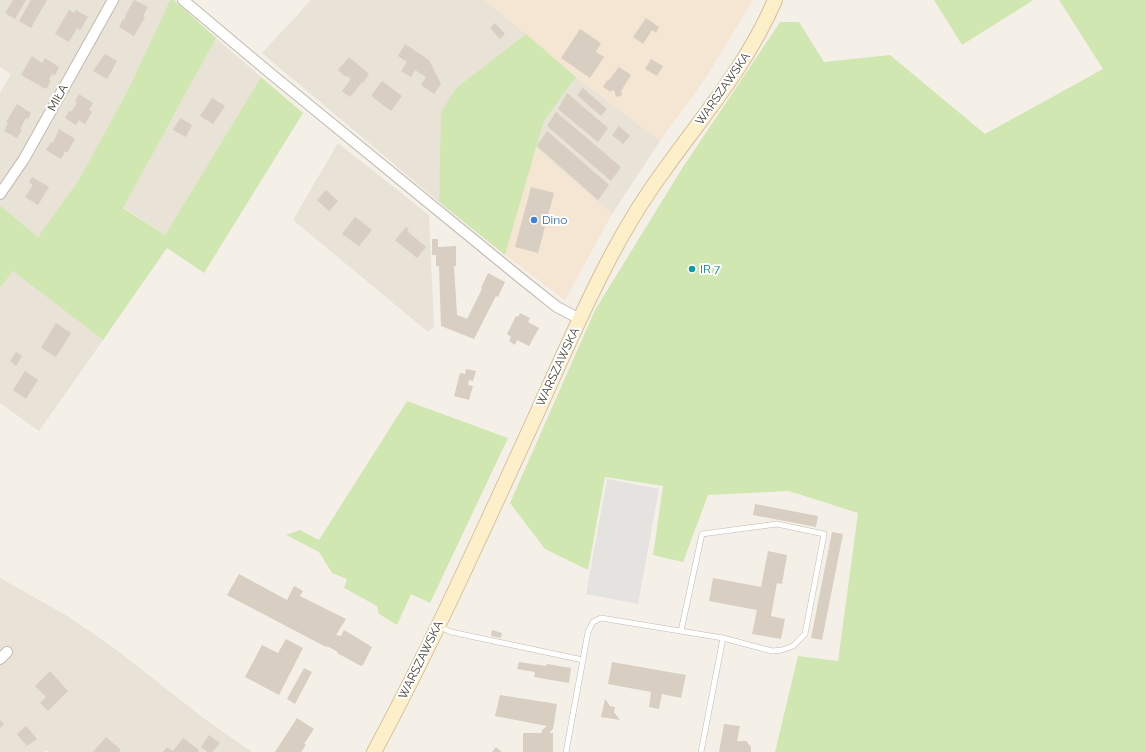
<!DOCTYPE html>
<meta charset="utf-8">
<style>
body{margin:0}
canvas{display:block;background:#f4f0e8}
</style>
<canvas width="1146" height="752"></canvas>
<script>
const g = document.querySelector('canvas').getContext('2d');
g.lineJoin = 'round';
function fillPath(path, color) { g.fillStyle = color; g.fill(path, 'evenodd'); }
function stroke(path, color, width, dash) { g.strokeStyle = color; g.lineWidth = width; g.lineCap = dash ? 'butt' : 'round'; g.setLineDash(dash || []); g.stroke(path); }
function drawText(font, color, halo, rows, align = 'center') {
  g.font = font + ' Raleway,sans-serif'; g.lineWidth = 4; g.setLineDash([]); g.textBaseline = 'middle'; g.strokeStyle = halo; g.fillStyle = color; for (const [text, x, y, turn = 0] of rows) {
    g.save(); g.translate(x, y); g.rotate((+turn || 0) * Math.PI / 180); g.textAlign = isNaN(turn) ? turn : align; if (halo) g.strokeText(text, 0, 0); g.fillText(text, 0, 0); g.restore();
  }
}
const residential = new Path2D(`
 M0,0H170L128,90L78,181L38,237L1,206L0,207V93L11,74L0,67Z
 M311,0H485L526,34L456,88L442,112L439,202L262,53Z
 M216,38L261,77L165,235L123,207Z
 M576,77L660,141L612,214L536,148L544,121Z
 M338,143L429,215L434,327L428,332L293,220Z
 M13,270L103,340L39,431L0,403V288Z
 M0,578L69,617L118,651L206,720L252,752H49L46,750L44,752H0Z`);
const commercial = new Path2D(`
 M485,0H753L707,76L660,141L576,77Z
 M536,148L612,214L565,300L505,255Z`);
const green = new Path2D(`
 M170,0H174L216,38L123,208L165,235L261,77L303,113L204,273L167,248L103,340L13,271L0,288V207L1,206L38,237L78,181L128,90Z
 M934,0H1031L1032,1L962,45Z
 M1059,0H1146V752H775L798,656L838,661L858,513L789,491L708,495L683,562L653,555L663,486L605,477L588,570L545,549L510,503L595,310L683,167L780,22H799L824,62L890,55L985,134L1103,69Z
 M526,34L576,77L544,121L536,148L505,255L439,202L441,112L456,88Z
 M407,401L508,438L430,603L411,594L397,625L379,614L377,606L344,588L347,579L332,573L319,552L286,535L300,530L319,540Z`);
const parking = new Path2D(`
 M607,479L659,489L638,604L586,594Z`);
const building = new Path2D(`
 M13,0H26L15,19L5,13Z
 M31,0H47L31,28L19,21Z
 M134,0L148,7L143,16L145,17L134,36L119,27L123,19L124,20L126,17L125,16Z
 M69,10L74,13L76,10L88,17L80,30L77,28L69,42L55,34Z
 M646,18L659,27L656,33L652,30L643,44L633,37Z
 M495,23L505,34L500,39L490,28Z
 M580,29L601,43L596,52L604,57L590,78L561,58Z
 M405,44L429,60L441,84L434,94L421,85L426,77L415,70L411,77L401,71L407,62L398,56Z
 M105,54L117,61L107,79L93,71Z
 M32,56L42,63L45,58L59,67L55,75L52,74L49,79L51,81L46,89L21,75Z
 M349,57L369,74L363,83L362,82L350,97L342,91L351,79L347,76L346,77L338,70Z
 M651,59L663,66L657,76L645,69Z
 M619,67L631,75L621,91L622,95L617,97L615,95V91L612,90L611,92L603,87L607,80L608,81Z
 M382,81L402,96L391,111L371,96Z
 M583,88L607,109L601,116L577,95Z
 M567,93L608,128L598,142L558,109Z
 M79,94L93,103L89,110L92,112L85,124L79,120L76,125L65,118L69,111L71,112L77,103L75,102Z
 M212,98L225,106L213,124L200,116Z
 M17,104L31,113L28,119L26,118L20,129L22,130L17,138L4,131L8,123L6,122Z
 M556,112L621,167L611,181L547,126Z
 M180,118L192,125L186,137L173,130Z
 M619,126L630,136L623,144L612,135Z
 M59,129L75,139L67,153L65,151L61,159L46,150L51,142L53,143Z
 M547,131L609,185L598,200L537,146Z
 M32,177L49,187L38,205L25,197L33,185L29,182Z
 M531,187L554,193L538,253L515,247Z
 M326,190L338,201L329,211L317,200Z
 M355,217L372,230L359,246L342,234Z
 M406,227L409,229L407,231L426,247L417,258L395,240Z
 M432,239H438V247L456,246V266H454L457,315L467,319L482,289L481,288L488,273L505,282L498,297L496,296L474,339L441,326L439,266H436V255H432Z
 M520,313L530,318L528,322L539,328L529,346L517,340L515,345L509,341L511,337L507,334L516,316L518,317Z
 M56,323L71,333L56,357L41,348Z
 M16,352L22,356L16,366L10,361Z
 M466,369L476,371L473,381L469,380L468,385L473,386L469,400L454,396L460,373L465,374Z
 M25,371L38,380L26,399L13,390Z
 M755,504L818,516L816,527L753,515Z
 M832,532L843,534L822,640L811,638Z
 M768,551L787,555L782,584L777,583L771,616L785,619L781,639L752,634L757,610L709,601L713,578L761,587Z
 M239,574L287,600L294,586L303,591L300,596L346,619L336,635L341,636L344,630L372,647L363,665L361,666L337,653L338,652L327,646L326,647L227,595Z
 M492,630L502,633L501,638L491,636Z
 M286,639L303,648L279,695L245,677L262,645L278,653Z
 M519,662L546,666L547,664L571,668L569,683L534,677L535,672L517,669Z
 M612,662L686,675L681,698L662,694L659,709L649,707L651,692L608,684Z
 M304,668L312,672L295,704L287,699Z
 M50,671L68,691L48,711L40,703L46,697L35,686Z
 M500,695L557,704L553,729L549,733H553V752H523V733H542V730L547,726L495,716Z
 M605,699L610,706L615,707L614,712L620,720L601,717Z
 M297,718L314,729L304,744L306,745L301,752H275Z
 M0,720L4,724L0,728Z
 M724,724L740,726L737,741H746L751,747V752H719Z
 M26,726L37,739L27,746L17,734Z
 M209,735L220,743L212,752H208L201,747Z
 M106,737L121,750L119,752H93Z
 M183,738L199,750L198,752H163L167,747L173,751Z
 M496,747L502,752H492Z`);
const service = new Path2D(`
 M438,626L451,632L583,660
 M681,631L702,534L777,524L824,534L805,634L793,646L782,650L772,651L723,638
 M566,752L588,632L593,622L601,618L723,638L701,752`);
const minor = new Path2D(`
 M183,0L270,73L523,280L557,307L580,319
 M0,194L24,159L113,0
 M0,659L7,652`);
const secondary = new Path2D(`
 M374,752C434,641 485,526 538,411C562,358 585,304 613,252C629,222 647,193 668,165C707,111 748,63 775,0`);
const markers = [
 [534,220,4,"#3f7fe0"],
 [692,269,4,"#0f9aa8"]
];
const streetNames = [
 ["WARSZAWSKA",723,89,-55],
 ["MIŁA",58,98,-61],
 ["WARSZAWSKA",558,367,-65],
 ["WARSZAWSKA",421,660,-64]
];
const shopNames = [
 ["Dino",542,220]
];
const cultureNames = [
 ["IR 7",700,269]
];
fillPath(residential, '#e8e2d7');
fillPath(commercial, '#f5e6d4');
fillPath(green, '#d1e7b2');
fillPath(parking, '#e5e3e0');
fillPath(building, '#d8cec1');
stroke(service, '#c2baae', 6);
stroke(minor, '#c2baae', 12);
stroke(secondary, '#d3c299', 16);
stroke(service, '#fff', 5);
stroke(minor, '#fff', 10);
stroke(secondary, '#fdefc9', 14);
for (const [x, y, r, color] of markers) { const dot = new Path2D(); dot.arc(x, y, r, 0, 2 * Math.PI); g.fillStyle = color; g.fill(dot); stroke(dot, '#fff', 1.5); }
drawText('12px', '#474037', '#fff', streetNames);
drawText('12px', '#366cbe', '#fff', shopNames, 'left');
drawText('12px', '#0d838f', '#fff', cultureNames, 'left');
</script>
